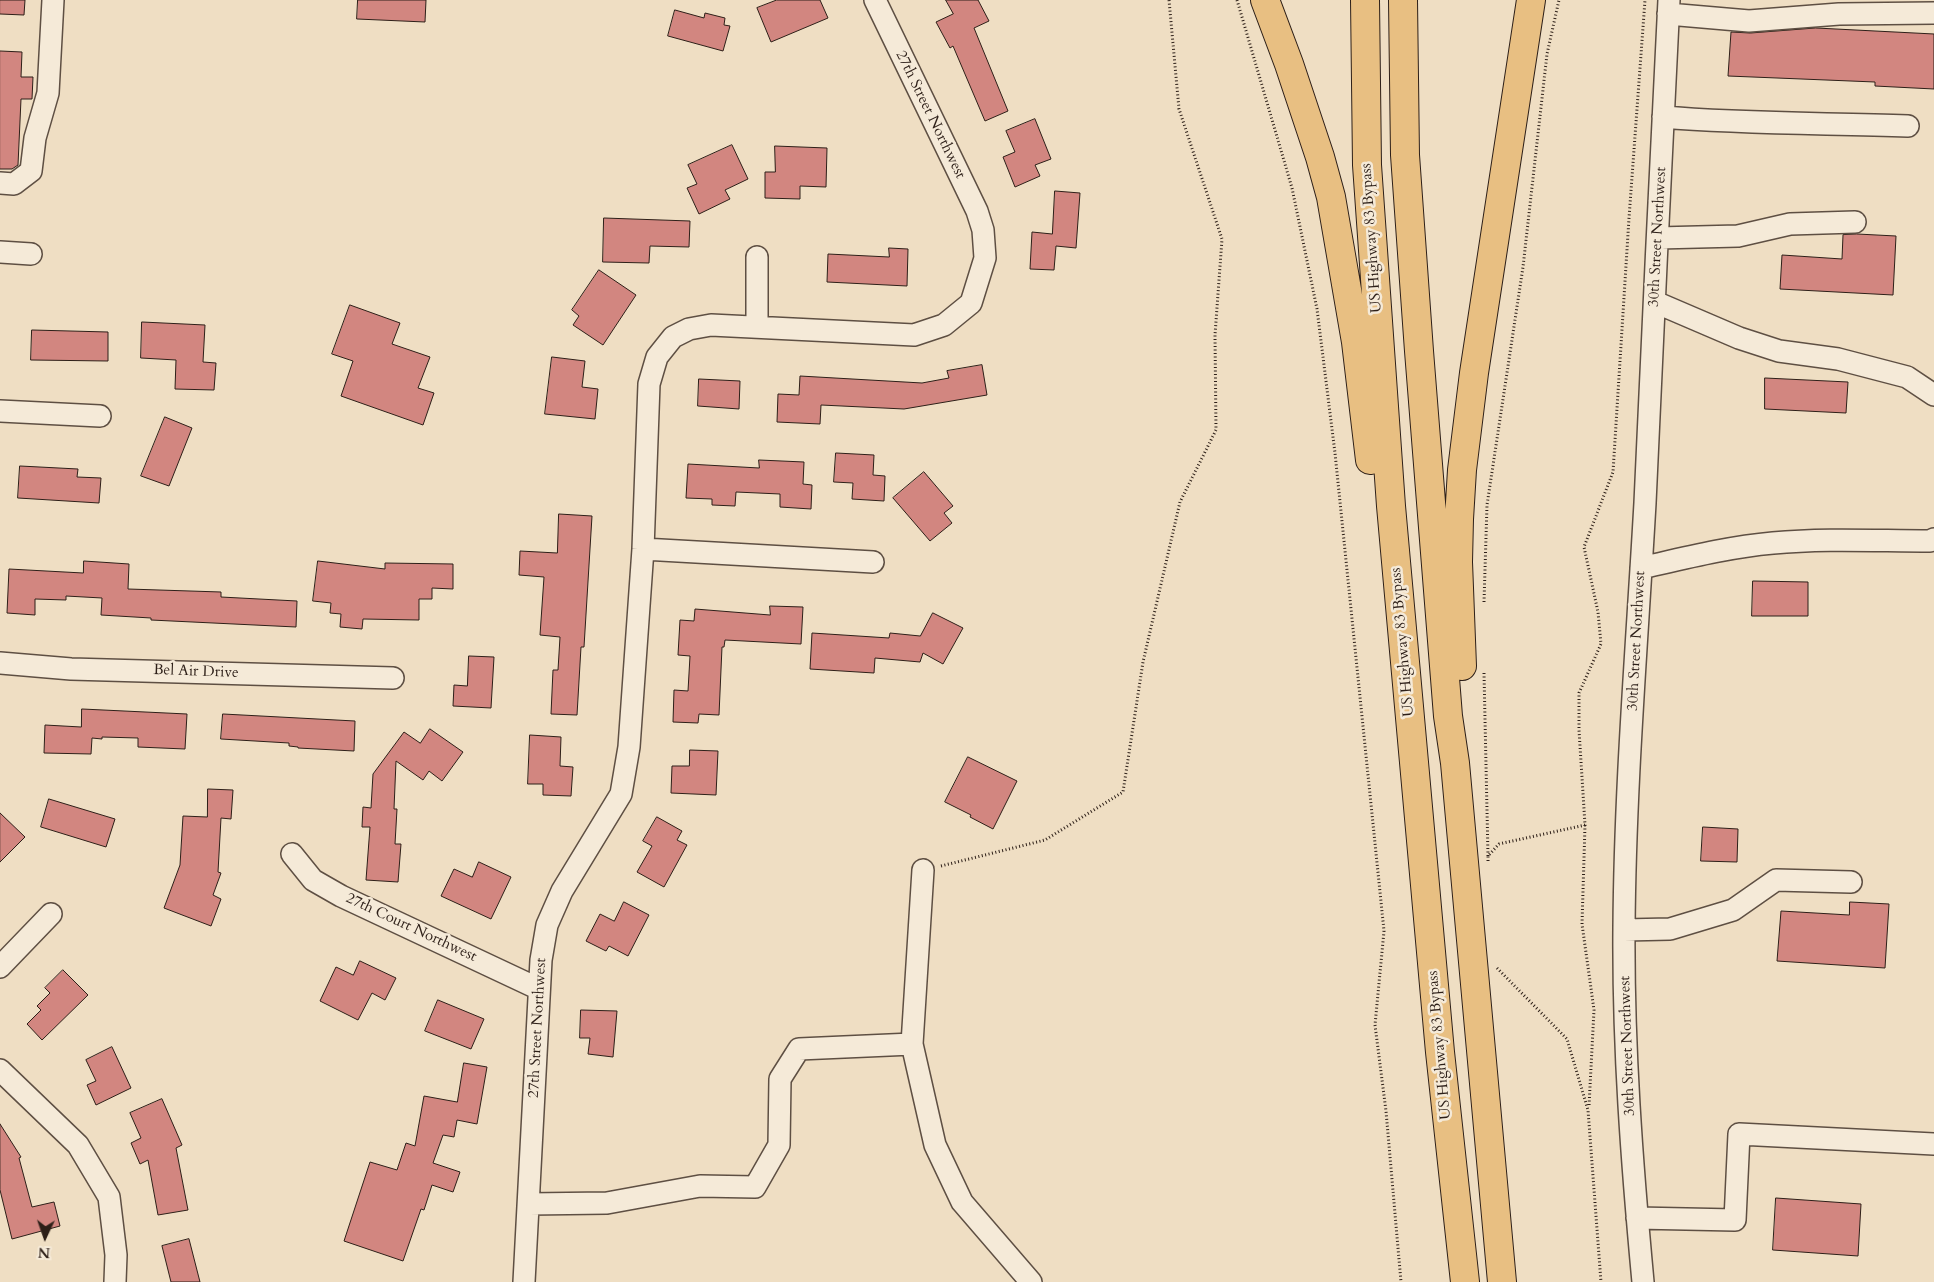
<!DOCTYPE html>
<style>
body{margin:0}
#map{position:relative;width:1934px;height:1282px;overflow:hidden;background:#efdec3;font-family:Cardo,serif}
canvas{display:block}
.north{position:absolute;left:20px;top:1212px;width:50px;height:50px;-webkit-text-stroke:4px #f5ead8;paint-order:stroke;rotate:183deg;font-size:14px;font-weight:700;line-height:20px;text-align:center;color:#2d1f18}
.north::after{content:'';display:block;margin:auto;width:18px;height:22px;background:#2d1f18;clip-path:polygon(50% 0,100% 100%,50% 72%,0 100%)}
</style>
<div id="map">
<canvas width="1934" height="1282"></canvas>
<div class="north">N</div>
</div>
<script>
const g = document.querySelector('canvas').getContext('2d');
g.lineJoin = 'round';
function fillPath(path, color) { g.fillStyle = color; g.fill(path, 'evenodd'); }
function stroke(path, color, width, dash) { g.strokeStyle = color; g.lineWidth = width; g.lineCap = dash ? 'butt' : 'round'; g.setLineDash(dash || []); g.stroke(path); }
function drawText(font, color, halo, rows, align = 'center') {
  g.font = font + ' Cardo,serif'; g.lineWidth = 5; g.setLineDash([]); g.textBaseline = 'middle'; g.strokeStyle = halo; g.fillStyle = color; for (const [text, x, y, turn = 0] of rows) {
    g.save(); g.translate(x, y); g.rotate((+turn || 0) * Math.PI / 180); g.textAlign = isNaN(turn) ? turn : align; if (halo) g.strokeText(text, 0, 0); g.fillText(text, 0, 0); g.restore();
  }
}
const building = new Path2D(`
 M0,0H25L24,15L0,14Z
 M358,0H426L425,22L357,19Z
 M777,0H820L828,18L771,42L757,8Z
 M946,0H978L989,21L974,28L1008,111L985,121L953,46L950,48L936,22L953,14Z
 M675,10L704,18L705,13L725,18L724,25L730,26L723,51L668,36Z
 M1816,28L1934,34V89L1875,86V82L1728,76L1731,32L1750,33Z
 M0,51L22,52L21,77H33L32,99H21L18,165L12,169H0Z
 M1035,119L1051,159L1035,165L1040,176L1015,187L1003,157L1015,152L1006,131Z
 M732,145L748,179L725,190L730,199L699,214L687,188L697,184L688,165Z
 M775,146L827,148L826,187L800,186V199L765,198V172H775Z
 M1055,191L1080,193L1076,248L1056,246L1054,270L1030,269L1032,232L1052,234Z
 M604,218L690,221L689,247L650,246L649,263L603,262Z
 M1857,234L1896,236L1893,295L1780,289L1782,255L1842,259L1843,235Z
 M889,248L908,249L907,286L827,282L828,254L889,257Z
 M599,270L636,295L603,345L573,325L579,316L572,310Z
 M350,305L400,323L392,344L430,357L418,388L434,393L423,425L341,396L353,361L332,354Z
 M142,322L205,325L203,362L216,363L214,390L175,389L176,360L141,358Z
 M32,330L108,332V361L31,360Z
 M552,357L585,361L582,387L598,389L595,419L545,414Z
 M982,365L987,395L904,409L821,405L820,424L777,422L778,394L799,395L800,376L922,383L949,378L947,371Z
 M1765,378L1848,382L1846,413L1765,409Z
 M699,379L740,381L739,409L698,406Z
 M165,417L192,428L169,486L141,476Z
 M836,453L874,455L873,475L885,476L884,501L852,499L853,483L834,482Z
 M759,460L804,462L803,484L812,485L811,509L780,507V494L736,492L735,506L712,505V499L686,498L688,464L759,468Z
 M20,466L78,469L77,477L101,478L99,503L18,498Z
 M924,472L953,506L944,513L952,523L930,541L893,498Z
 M559,514L592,516L584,647H581L577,715L551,714L553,670H558L560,637L540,635L544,577L519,575L520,551L557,553Z
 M84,561L129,564L128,589L221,592V597L297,601L296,627L151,620V618L101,615L102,598L66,596V600L35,599V615L7,613L9,569L83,573Z
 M318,561L385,569V563L453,564V589L432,588V599H419V620L363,619L362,629L340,627L341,614L330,613L331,603L313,601Z
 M1753,581L1808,582V616H1752Z
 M770,606L803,607L801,644L725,640L724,647H722L719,715L699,714L698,723L673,722L674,690L688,691L690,656L678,655L680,620L694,621L695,609L770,615Z
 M933,613L963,628L943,664L923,653L920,662L875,658L874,673L810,669L812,633L889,638L890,633L920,636Z
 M469,656L494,657L491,708L453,706L454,685L467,686Z
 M82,709L187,714L185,749L138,747V738L102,737V739L92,738L91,754L44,753L45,725L81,727Z
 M223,714L355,721L354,751L298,748V747L289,746V743L221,739Z
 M430,729L463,752L442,781L429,771L423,780L396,761L394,809H397L395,844H401L398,882L366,880L370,827H362L363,807L371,808L373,774L404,732L420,743Z
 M530,735L561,737L560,766L573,767L571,796L543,795V784H528Z
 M690,750L718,751L716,795L671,793L672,766H689Z
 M968,757L1017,781L993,829L970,817L971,815L945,802Z
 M208,789L233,790L231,819L221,818L218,872L221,873L213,895L221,899L211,926L164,908L180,865L183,816L207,817Z
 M49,799L115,819L106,847L41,827Z
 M0,813L25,837L0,862Z
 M657,817L682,831L677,840L687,845L664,887L637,872L652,846L643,841Z
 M1703,827L1738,829L1737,862L1701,861Z
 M479,862L511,877L491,919L441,896L454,869L472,877Z
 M624,902L649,915L628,956L609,946L606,951L586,941L600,914L614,921Z
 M1850,902L1889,904L1885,968L1777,961L1781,911L1849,915Z
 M360,961L396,978L385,1000L372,993L358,1020L320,1001L336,967L353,975Z
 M63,970L88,995L42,1040L27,1024L41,1010L37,1006L50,993L45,988Z
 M438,1000L484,1019L471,1049L425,1031Z
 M581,1010L617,1011L613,1057L588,1054L590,1038H580Z
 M112,1047L131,1088L96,1105L87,1085L96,1081L86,1060Z
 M464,1063L487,1067L477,1124L457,1120L454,1137L443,1135L433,1163L460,1172L453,1192L432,1185L424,1210L421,1209L403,1261L344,1241L370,1162L397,1170L406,1143L415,1146L424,1096L457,1102Z
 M162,1099L182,1145L176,1148L188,1210L158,1215L148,1160L140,1164L131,1143L141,1138L130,1113Z
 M0,1124L21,1157L19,1158L32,1207L54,1202L60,1226L12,1239L0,1190Z
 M1776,1198L1861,1204L1858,1256L1773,1250Z
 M189,1239L200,1282H171L162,1246Z`);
const path = new Path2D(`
 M1237,0L1292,188L1317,309L1335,453L1384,931L1375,1025L1386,1111L1401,1282
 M1484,602L1487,505L1523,267L1547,54L1559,0
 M1484,673L1488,856
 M1585,825L1582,924L1594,1010L1589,1106
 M1488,861V856L1499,844L1585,825L1579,730V693L1601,644L1598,612L1584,547L1613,472L1629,218L1645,0
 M941,866L1045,840L1123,792L1143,662L1180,502L1216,430L1215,335L1222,239L1179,109L1169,0
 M1497,968L1567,1039L1588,1110L1601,1282`);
const minor = new Path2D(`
 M1668,14L1749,21L1839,14L1934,13
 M1663,117C1745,124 1826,123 1908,126
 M0,183L14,184L31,171L35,138L48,93L53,0
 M1658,238L1738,236L1790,224L1855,222
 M0,252L31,254
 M757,257V326
 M1655,302L1739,338L1779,351L1838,359L1907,377L1934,395
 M0,411L100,416
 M643,549L873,562
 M1641,568C1685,558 1728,547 1773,543C1825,538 1878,541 1930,541L1934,539
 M0,663L71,669L393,678
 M292,854L313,880L341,896L539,989
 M1624,930L1670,929L1733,910L1776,880L1851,882
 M0,967L51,914
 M912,1044L935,1145L962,1202L1031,1282
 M0,1070L78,1145L109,1197L116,1255L115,1282
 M529,1204L607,1203L700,1186L755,1187L779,1145L780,1079L799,1049L912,1044L923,870
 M1637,1218L1735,1220L1739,1134L1934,1144
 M524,1282L541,960L547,925L562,891L621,794L629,747L643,549L649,384L657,357L673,337L689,329L711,325L914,335L944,325L971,303L985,258L983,230L977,211L875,0
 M1643,1282C1632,1164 1623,1046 1624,928C1625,786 1637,644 1645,503C1653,335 1660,168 1669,0`);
const highway = new Path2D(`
 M1265,0L1289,64L1320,157L1331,197L1356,342L1370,460
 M1365,0L1367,165L1391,506L1440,1052L1465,1282
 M1403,0L1405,155L1419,351L1448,716L1455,763L1502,1282
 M1462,666L1458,562L1459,519L1462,470L1474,373L1531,0`);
const streetNames = [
 ["27th Street Northwest",930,115,64],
 ["30th Street Northwest",1658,237,-87],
 ["US Highway 83 Bypass",1372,238,-94],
 ["30th Street Northwest",1637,641,-87],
 ["US Highway 83 Bypass",1403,642,-95],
 ["Bel Air Drive",196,672,2],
 ["27th Court Northwest",411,928,25],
 ["27th Street Northwest",538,1028,-87],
 ["US Highway 83 Bypass",1440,1045,-95],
 ["30th Street Northwest",1628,1046,-92]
];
fillPath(building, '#d28680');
stroke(building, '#2d1f18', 1);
stroke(minor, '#5e4f43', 24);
stroke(highway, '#2d1f18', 30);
stroke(path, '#2d1f18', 3, [1, 2.5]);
stroke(minor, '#f5ead8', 21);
stroke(highway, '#e8bf82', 28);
drawText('15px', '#2d1f18', '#f5ead8', streetNames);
</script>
